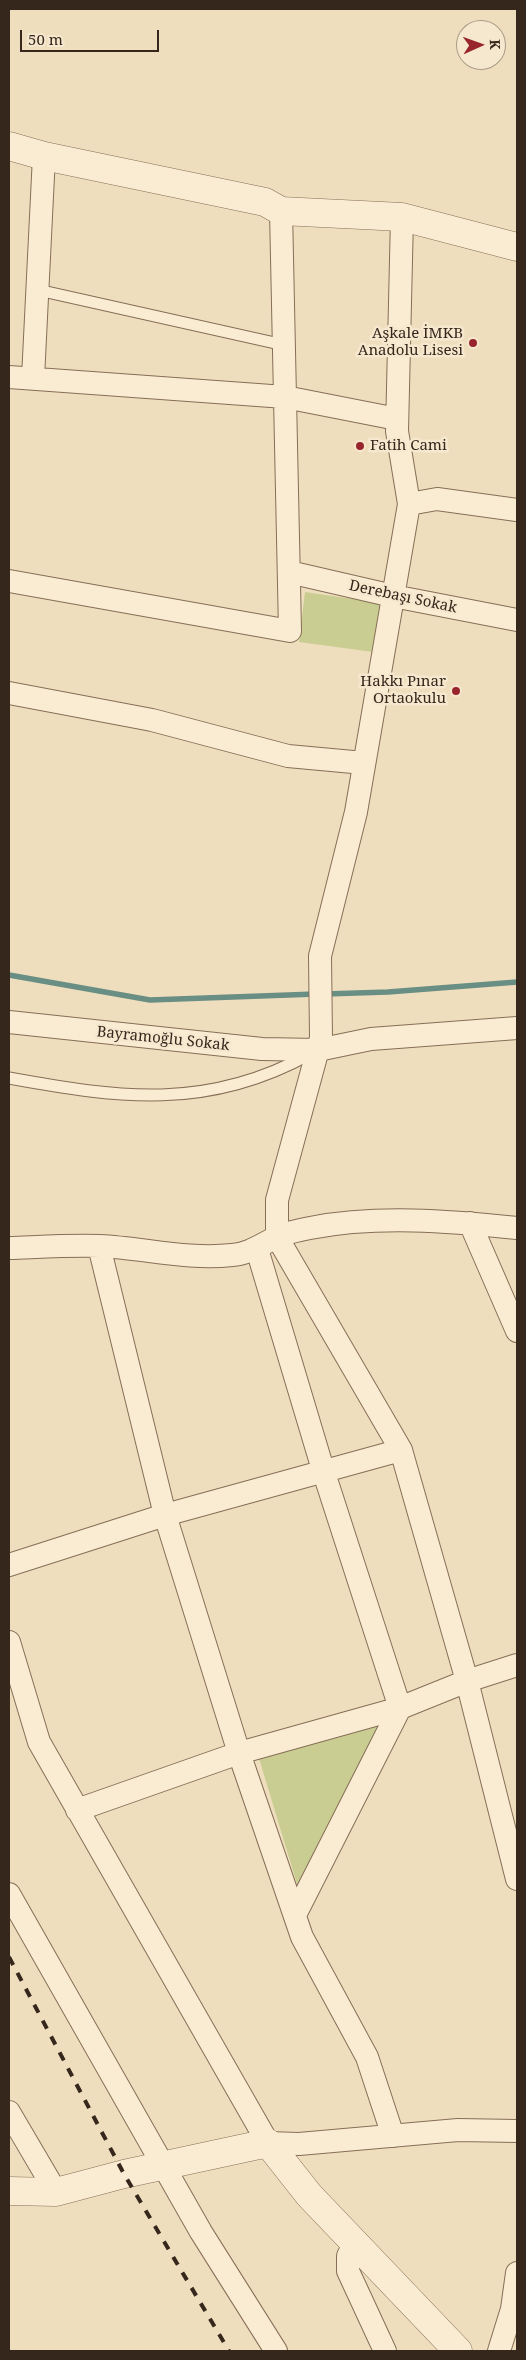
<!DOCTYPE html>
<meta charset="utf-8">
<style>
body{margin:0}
#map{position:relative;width:526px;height:2360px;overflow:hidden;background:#efdebe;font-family:"Noto Serif",serif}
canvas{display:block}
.frame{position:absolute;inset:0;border:10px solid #36271c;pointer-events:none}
.north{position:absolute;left:456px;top:20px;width:50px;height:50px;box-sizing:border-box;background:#f6e8ce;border:1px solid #a99b87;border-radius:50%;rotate:88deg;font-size:14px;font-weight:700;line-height:20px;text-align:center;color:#36271c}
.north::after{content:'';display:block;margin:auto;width:18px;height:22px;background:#98252c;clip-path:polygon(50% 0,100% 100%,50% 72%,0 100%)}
.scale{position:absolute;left:20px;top:30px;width:139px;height:22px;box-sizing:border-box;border:2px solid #36271c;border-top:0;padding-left:6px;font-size:15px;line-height:18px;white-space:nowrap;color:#36271c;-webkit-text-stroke:4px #f6e8ce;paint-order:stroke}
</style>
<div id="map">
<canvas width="526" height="2360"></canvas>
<div class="frame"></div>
<div class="north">K</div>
<div class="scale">50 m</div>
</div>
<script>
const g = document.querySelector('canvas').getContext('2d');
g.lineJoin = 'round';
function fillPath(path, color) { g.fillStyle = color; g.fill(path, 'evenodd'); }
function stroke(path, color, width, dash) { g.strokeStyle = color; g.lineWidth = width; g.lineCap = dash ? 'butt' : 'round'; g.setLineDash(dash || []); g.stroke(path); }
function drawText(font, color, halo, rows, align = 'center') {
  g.font = font + ' "Noto Serif",serif'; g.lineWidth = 5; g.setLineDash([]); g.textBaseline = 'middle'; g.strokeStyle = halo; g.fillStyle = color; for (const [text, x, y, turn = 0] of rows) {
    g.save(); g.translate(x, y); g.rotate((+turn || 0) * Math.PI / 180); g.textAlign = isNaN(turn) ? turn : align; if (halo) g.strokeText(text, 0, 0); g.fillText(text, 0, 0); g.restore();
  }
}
const green = new Path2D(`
 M305,592L380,603L373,652L299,642Z
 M379,1721L384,1727L305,1883L297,1884L258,1755Z`);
const stream = new Path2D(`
 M9,975L150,1000L316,994
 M325,994L388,992L517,982`);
const service = new Path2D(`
 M38,290L284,345
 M9,1078C119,1098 207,1111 310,1054`);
const minor = new Path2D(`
 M402,217L397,431L409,504L356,812L320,956L321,1038L277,1200V1237L401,1450L467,1681L517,1879
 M9,377L285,397L397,419
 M33,378L44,156
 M409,504L437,499L517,510
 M289,572L393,596L517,620
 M9,581L290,631L281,211
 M9,693L152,720L288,756L364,763
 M9,1022L262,1049L318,1050L371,1039L517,1028
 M470,1223L517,1331
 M99,1246L165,1515L239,1753L302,1937L367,2057L393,2136
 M9,1248C39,1247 70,1245 100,1246C143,1248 188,1260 232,1255C249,1254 262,1244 277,1237C286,1233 299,1230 310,1228C377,1215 449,1221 517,1228
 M257,1249L324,1473L400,1708L295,1915
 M9,1565L165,1515L401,1450
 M9,1642L39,1742L268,2143L299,2144L458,2130L517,2131
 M77,1810L239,1753L400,1708L467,1681L517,1665
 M9,1894L201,2232L276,2351
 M9,2112L56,2192
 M355,2242L348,2256V2271L385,2351
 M499,2351L512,2309L517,2273`);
const tertiary = new Path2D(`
 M9,146L44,156L265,202L281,211L402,217L517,247
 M9,2191L56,2192L124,2174L268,2143L309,2195L458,2351`);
const rail = new Path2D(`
 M9,1957L124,2174L229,2351`);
const markers = [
 [473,343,5,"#98252c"],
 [360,446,5,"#98252c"],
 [456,691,5,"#98252c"]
];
const poiNames = [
 ["Aşkale İMKB",463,334],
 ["Anadolu Lisesi",463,351],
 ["Fatih Cami",370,446,"left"],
 ["Hakkı Pınar",446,682],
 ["Ortaokulu",446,699]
];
const streetNames = [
 ["Derebaşı Sokak",403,597,12],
 ["Bayramoğlu Sokak",163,1039,6]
];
fillPath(green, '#c9cd92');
stroke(stream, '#698e83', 5.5);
stroke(service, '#876e57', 13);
stroke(minor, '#876e57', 24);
stroke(tertiary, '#876e57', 29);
stroke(service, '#f9ecd2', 11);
stroke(minor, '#f9ecd2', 22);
stroke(tertiary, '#f9ecd2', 28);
stroke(rail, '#36271c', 4, [9, 9]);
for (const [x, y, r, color] of markers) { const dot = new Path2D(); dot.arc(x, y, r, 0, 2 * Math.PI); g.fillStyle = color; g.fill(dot); stroke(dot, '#f6e8ce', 2); }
drawText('15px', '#36271c', '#f6e8ce', poiNames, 'right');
drawText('15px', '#36271c', '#f6e8ce', streetNames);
</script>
